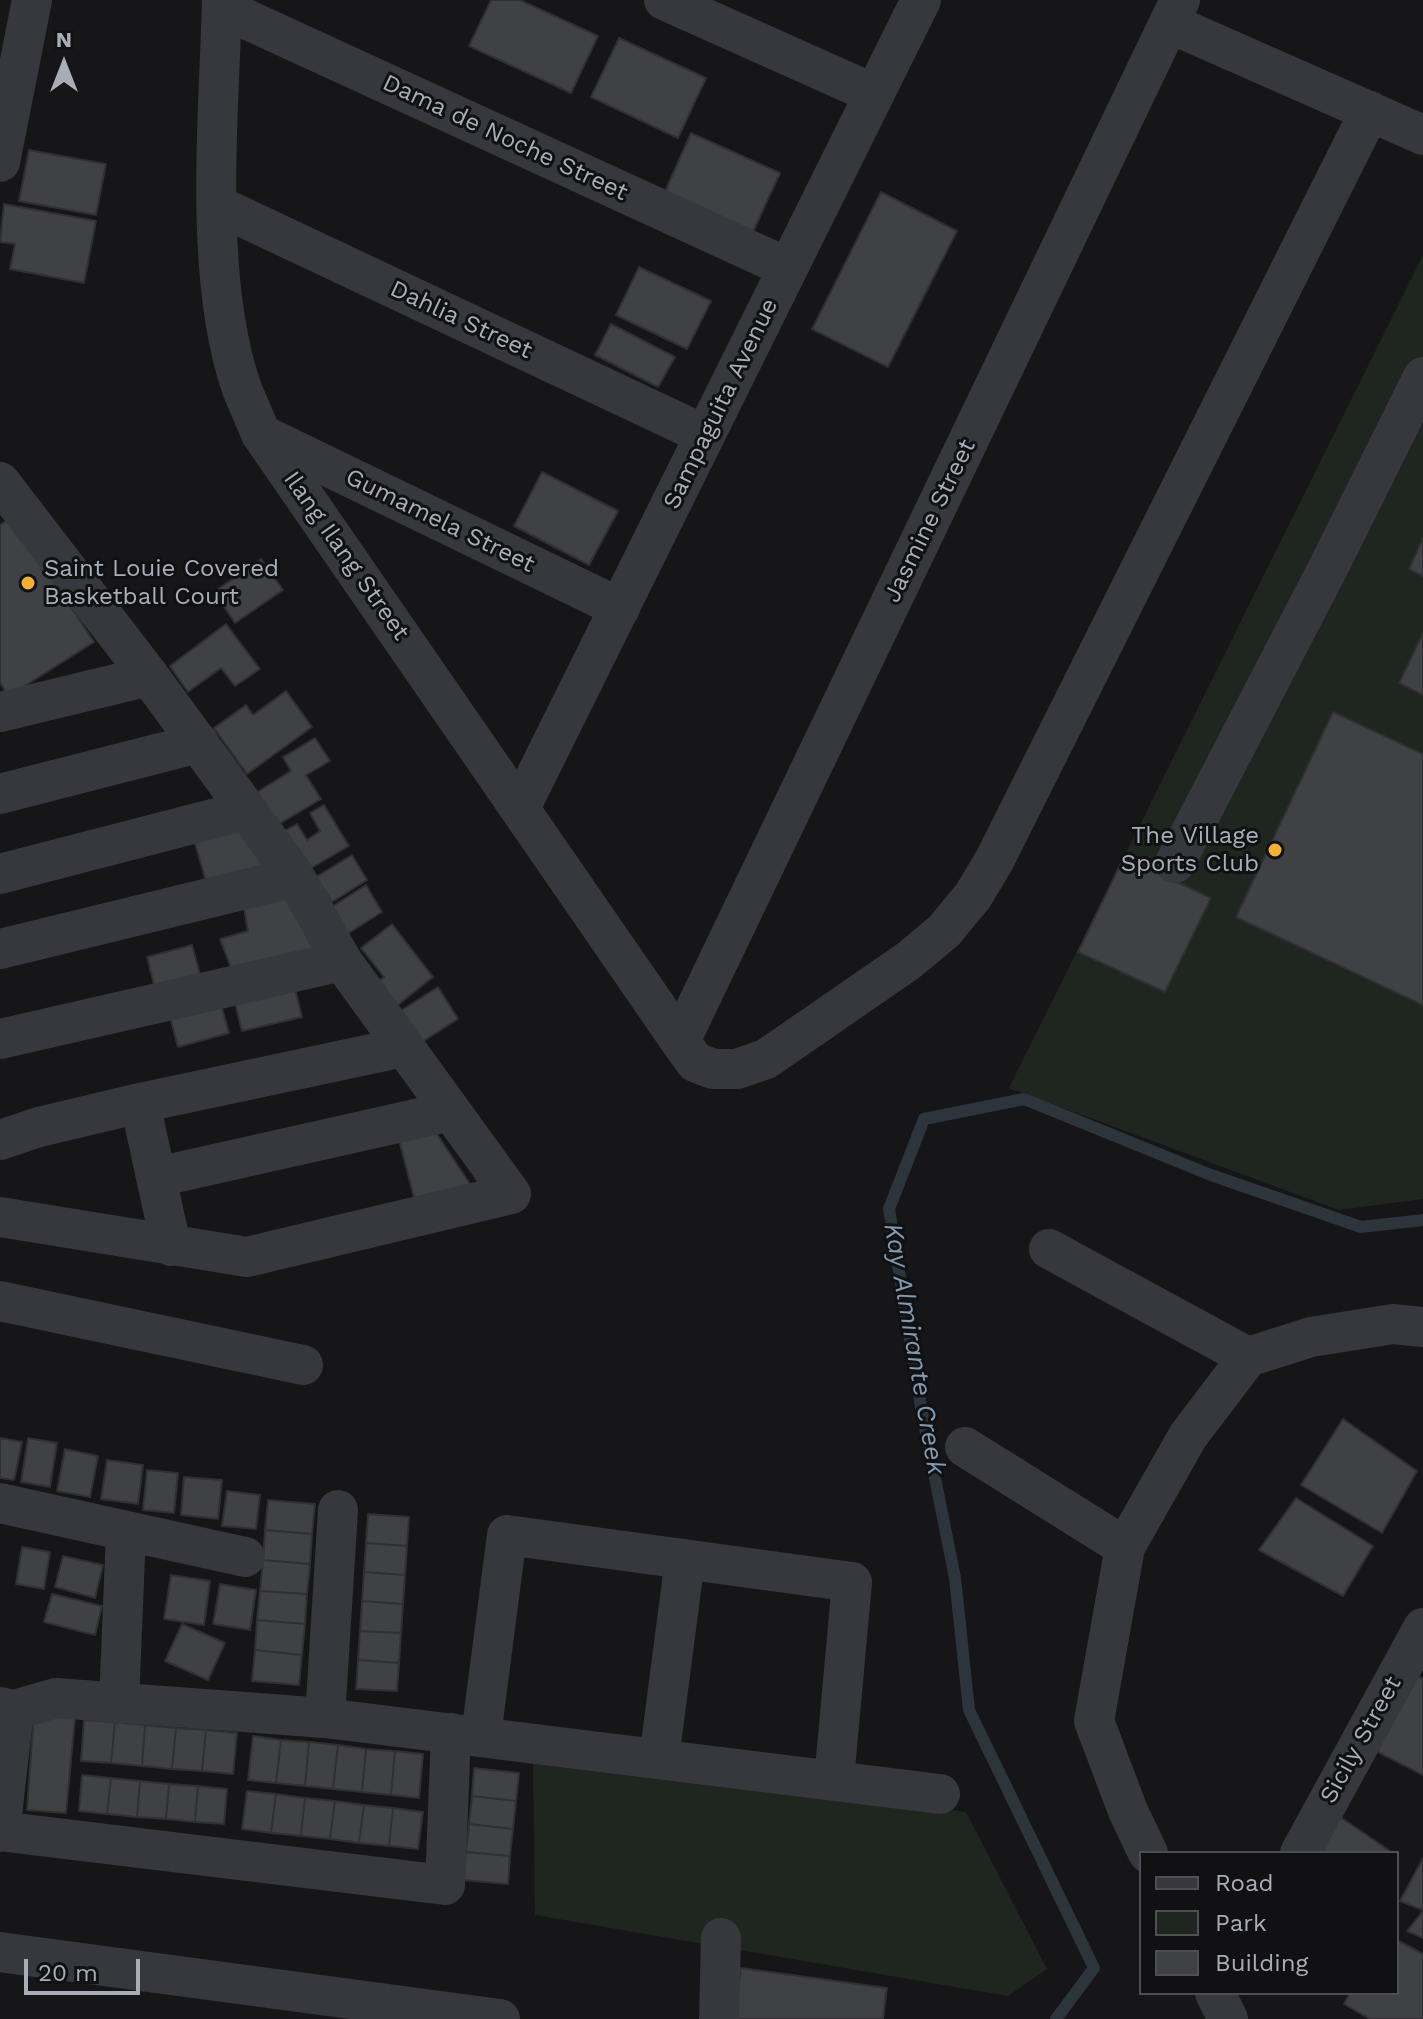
<!DOCTYPE html>
<style>
body{margin:0}
#map{position:relative;width:1423px;height:2019px;overflow:hidden;background:#161618;font-family:"Work Sans",sans-serif}
canvas{display:block}
.legend{position:absolute;left:1139px;top:1851px;width:260px;height:144px;box-sizing:border-box;background:#111113;border:2px solid #4d4f55;margin:0;padding:10px 14px;list-style:none;font-size:24px;color:#a8adb8}
.legend li{display:flex;align-items:center;gap:16px;height:40px}
.legend b{width:40px;border:2px solid #4d4f55}
.north{position:absolute;left:24px;top:24px;width:80px;height:80px;-webkit-text-stroke:6px #111113;paint-order:stroke;rotate:0deg;font-size:22px;font-weight:700;line-height:32px;text-align:center;color:#a8adb8}
.north::after{content:'';display:block;margin:auto;width:28px;height:36px;background:#a8adb8;clip-path:polygon(50% 0,100% 100%,50% 72%,0 100%)}
.scale{position:absolute;left:24px;top:1959px;width:116px;height:36px;box-sizing:border-box;border:4px solid #a8adb8;border-top:0;padding-left:10px;font-size:24px;line-height:28px;white-space:nowrap;color:#a8adb8;-webkit-text-stroke:6px #111113;paint-order:stroke}
</style>
<div id="map">
<canvas width="1423" height="2019"></canvas>
<ul class="legend">
<li><b style="height:10px;background:#37383d"></b>Road</li>
<li><b style="height:22px;background:#1e261f"></b>Park</li>
<li><b style="height:22px;background:#404145"></b>Building</li>
</ul>
<div class="north">N</div>
<div class="scale">20 m</div>
</div>
<script>
const g = document.querySelector('canvas').getContext('2d');
g.lineJoin = 'round';
function fillPath(path, color) { g.fillStyle = color; g.fill(path, 'evenodd'); }
function stroke(path, color, width, dash) { g.strokeStyle = color; g.lineWidth = width; g.lineCap = dash ? 'butt' : 'round'; g.setLineDash(dash || []); g.stroke(path); }
function drawText(font, color, halo, rows, align = 'center') {
  g.font = font + ' "Work Sans",sans-serif'; g.lineWidth = 6; g.setLineDash([]); g.textBaseline = 'middle'; g.strokeStyle = halo; g.fillStyle = color; for (const [text, x, y, turn = 0] of rows) {
    g.save(); g.translate(x, y); g.rotate((+turn || 0) * Math.PI / 180); g.textAlign = isNaN(turn) ? turn : align; if (halo) g.strokeText(text, 0, 0); g.fillText(text, 0, 0); g.restore();
  }
}
const green = new Path2D(`
 M1423,255V1199L1339,1210L1009,1088Z
 M533,1760L966,1812L1047,1969L1008,1996L535,1915Z`);
const stream = new Path2D(`
 M1056,2019L1094,1968L969,1710L955,1578L922,1413L889,1209L924,1119L1024,1099L1211,1175L1361,1227L1423,1220`);
const building = new Path2D(`
 M491,0H520L598,36L571,93L469,46Z
 M619,38L706,78L678,138L591,97Z
 M691,133L780,173L752,234L664,194Z
 M29,150L106,164L96,215L19,201Z
 M881,192L957,231L888,367L812,329Z
 M4,204L96,221L84,283L10,269L15,244L0,242Z
 M639,267L711,301L687,349L616,315Z
 M611,324L675,357L658,387L595,355Z
 M542,472L618,511L589,565L514,526Z
 M12,517L94,642L9,696L0,683V525Z
 M1423,538V576L1409,569Z
 M261,559L283,590L235,623L214,592Z
 M226,624L260,669L235,686L221,668L188,692L170,666Z
 M1423,633V695L1399,683Z
 M286,691L312,727L247,774L214,728L246,705L253,715Z
 M1333,712L1423,754V1005L1236,917Z
 M315,738L330,761L306,775L321,799L274,827L254,794L291,771L283,757Z
 M324,805L349,846L299,875L276,836L297,824L307,840L320,831L310,813Z
 M242,819L281,875L210,895L192,833Z
 M352,855L367,880L332,902L316,877Z
 M1124,857L1211,898L1165,992L1078,952Z
 M366,885L382,912L339,939L322,913Z
 M290,886L322,953L233,973L220,939L248,931L242,897Z
 M392,924L433,977L389,1012L370,988L384,977L361,948Z
 M192,945L202,982L156,993L147,957Z
 M293,981L302,1017L242,1031L233,995Z
 M438,987L458,1019L414,1047L394,1015Z
 M219,997L229,1033L178,1047L168,1010Z
 M435,1131L474,1190L416,1205L399,1140Z
 M1343,1419L1417,1471L1382,1533L1301,1485Z
 M0,1438L22,1442L14,1480L0,1478Z
 M28,1438L57,1443L50,1487L21,1482Z
 M65,1449L98,1456L90,1497L57,1491Z
 M107,1460L143,1465L138,1504L101,1499Z
 M147,1470L178,1473L174,1513L143,1510Z
 M184,1477L222,1480L218,1519L181,1515Z
 M227,1491L260,1495L256,1529L222,1526Z
 M1296,1498L1373,1546L1343,1596L1259,1550Z
 M268,1500L315,1504L312,1534L265,1530Z
 M368,1514L409,1517L407,1546L366,1543Z
 M265,1530L312,1534L310,1564L263,1560Z
 M366,1543L407,1546L405,1575L364,1572Z
 M22,1547L50,1552L44,1589L16,1584Z
 M63,1556L103,1565L95,1598L55,1587Z
 M263,1560L310,1564L307,1594L260,1591Z
 M364,1572L405,1575L403,1604L362,1601Z
 M171,1575L210,1581L204,1625L164,1619Z
 M220,1584L256,1590L250,1630L213,1624Z
 M260,1591L307,1594L305,1624L257,1620Z
 M52,1594L102,1606L95,1635L44,1622Z
 M362,1601L403,1604L401,1633L360,1631Z
 M257,1620L305,1624L302,1655L255,1650Z
 M182,1624L225,1643L208,1680L165,1661Z
 M360,1631L401,1633L399,1663L358,1660Z
 M255,1650L302,1655L299,1685L252,1681Z
 M358,1660L399,1663L397,1691L356,1689Z
 M1412,1673L1423,1679V1775L1376,1751Z
 M34,1714L75,1718L66,1813L27,1810Z
 M84,1720L115,1722L111,1763L81,1761Z
 M115,1722L145,1725L142,1766L111,1763Z
 M145,1725L176,1728L172,1769L142,1766Z
 M176,1728L206,1730L202,1771L172,1769Z
 M206,1730L237,1733L233,1774L202,1771Z
 M253,1736L281,1740L276,1783L248,1780Z
 M281,1740L309,1742L305,1786L276,1783Z
 M309,1742L338,1745L333,1789L305,1786Z
 M338,1745L366,1749L362,1792L333,1789Z
 M366,1749L395,1751L391,1795L362,1792Z
 M395,1751L423,1754L419,1798L391,1795Z
 M474,1768L519,1773L516,1801L472,1796Z
 M82,1775L111,1778L107,1814L79,1811Z
 M111,1778L140,1781L137,1817L107,1814Z
 M140,1781L169,1784L166,1819L137,1817Z
 M169,1784L198,1786L195,1822L166,1819Z
 M198,1786L227,1789L224,1824L195,1822Z
 M247,1791L276,1794L271,1833L242,1829Z
 M276,1794L305,1798L301,1836L271,1833Z
 M472,1796L516,1801L513,1829L469,1824Z
 M305,1798L335,1801L330,1839L301,1836Z
 M335,1801L364,1805L359,1843L330,1839Z
 M364,1805L393,1808L389,1846L359,1843Z
 M393,1808L423,1812L418,1849L389,1846Z
 M1340,1817L1393,1853H1321Z
 M469,1824L513,1829L510,1856L466,1852Z
 M466,1852L510,1856L508,1884L463,1880Z
 M1423,1858V1910L1400,1901Z
 M1423,1911V1938L1407,1931Z
 M1397,1940L1423,1954V2019H1370L1344,2004L1350,1993H1397Z
 M741,1968L887,1988L883,2019H734Z`);
const minor = new Path2D(`
 M222,0C219,119 203,277 242,389C248,404 255,419 261,434L680,1041L695,1062L713,1069H737L766,1059L908,961L944,931L973,896L994,861L1370,111
 M664,0L874,94
 M222,8L788,268
 M1169,23L1423,135
 M0,162L32,0
 M217,205L705,435
 M265,436L620,608
 M0,482L149,676L247,810L295,877L342,961L511,1194L247,1257L0,1217
 M0,712L149,676
 M0,794L199,743
 M520,808L921,0
 M1175,863L1328,568L1423,377
 M0,874L247,810
 M0,949L295,877
 M0,1039L342,961
 M680,1041L1180,0
 M140,1103L171,1246
 M0,1140L39,1127L140,1103L404,1047
 M157,1177L451,1111
 M1049,1249L1248,1357
 M0,1301L303,1365
 M965,1447L1125,1547
 M0,1503L245,1557
 M119,1704L126,1532
 M0,1707L14,1710L56,1698L325,1718L940,1794
 M325,1718L338,1510
 M481,1736L507,1535L852,1582L834,1780
 M659,1759L685,1559
 M0,1831L445,1885L451,1733
 M0,1832L14,1710
 M1148,1853L1128,1811L1094,1721L1125,1547L1188,1436L1248,1357L1311,1337L1393,1324L1423,1327
 M1300,1853L1423,1628
 M0,1952L500,2019
 M1215,1993L1228,2019
 M719,2019L721,1938`);
const markers = [
 [28,583,8,"#f2b134"],
 [1275,850,8,"#f2b134"]
];
const streetNames = [
 ["Dama de Noche Street",505,138,25],
 ["Dahlia Street",461,320,25],
 ["Sampaguita Avenue",721,404,-64],
 ["Gumamela Street",440,521,26],
 ["Jasmine Street",930,521,-64],
 ["Ilang Ilang Street",346,556,55],
 ["Sicily Street",1361,1740,-61]
];
const poiNames = [
 ["Saint Louie Covered",44,569],
 ["Basketball Court",44,597],
 ["The Village",1259,836,"right"],
 ["Sports Club",1259,864,"right"]
];
const waterNames = [
 ["Kay Almirante Creek",914,1349,80]
];
fillPath(green, '#1e261f');
stroke(stream, '#2c353c', 12);
fillPath(building, '#404145');
stroke(building, '#303034', 2);
stroke(minor, '#37383d', 40);
for (const [x, y, r, color] of markers) { const dot = new Path2D(); dot.arc(x, y, r, 0, 2 * Math.PI); g.fillStyle = color; g.fill(dot); stroke(dot, '#111113', 3); }
drawText('24px', '#a8adb8', '#111113', streetNames);
drawText('24px', '#a8adb8', '#111113', poiNames, 'left');
drawText('italic 26px', '#7f9bb3', '#111113', waterNames);
</script>
